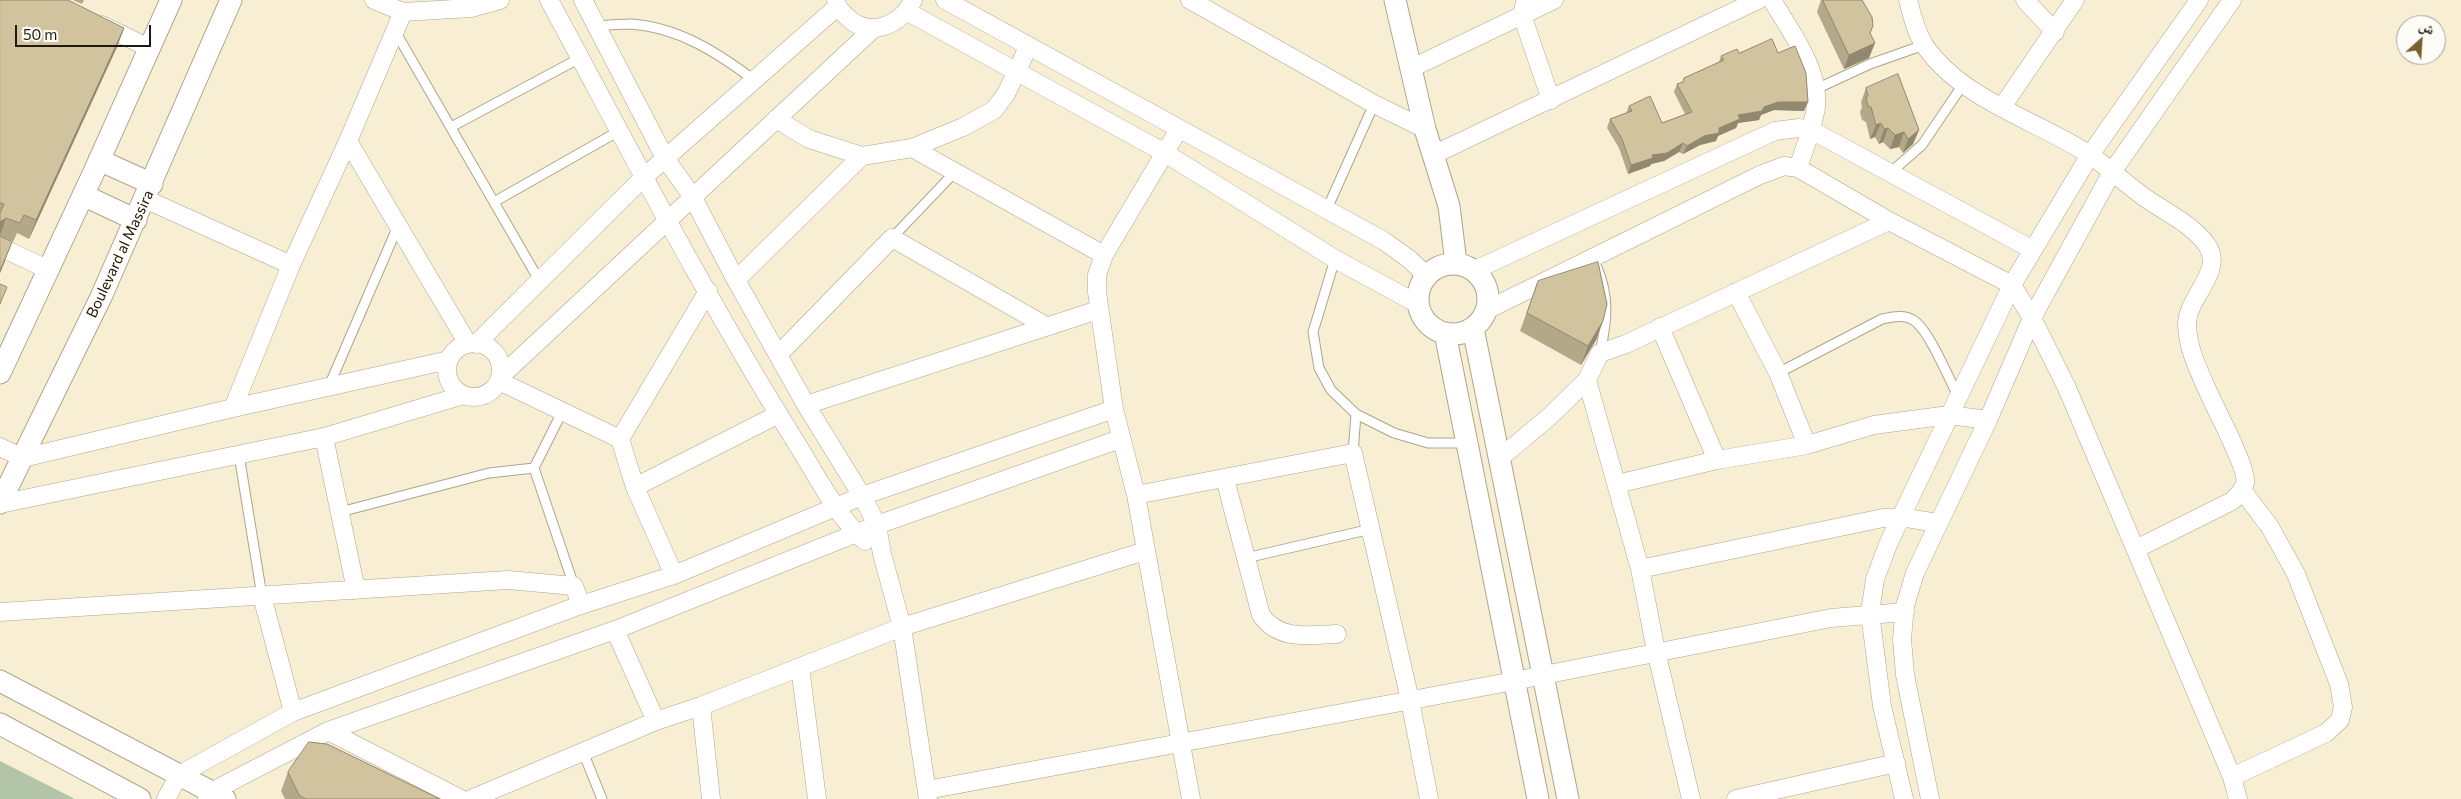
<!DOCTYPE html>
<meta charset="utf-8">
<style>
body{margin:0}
#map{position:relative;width:2461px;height:799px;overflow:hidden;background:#f8eed3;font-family:Commissioner,"Noto Naskh Arabic",sans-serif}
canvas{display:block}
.north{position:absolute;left:2396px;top:15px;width:50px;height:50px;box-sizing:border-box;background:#fefcf6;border:1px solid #a4a29a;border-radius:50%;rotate:26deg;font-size:14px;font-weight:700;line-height:20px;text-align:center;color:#1e1a11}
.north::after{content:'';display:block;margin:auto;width:18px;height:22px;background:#766131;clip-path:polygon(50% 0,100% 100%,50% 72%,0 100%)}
.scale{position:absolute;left:15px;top:25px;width:136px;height:22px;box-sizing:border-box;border:2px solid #1e1a11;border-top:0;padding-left:6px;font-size:15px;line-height:18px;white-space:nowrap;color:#1e1a11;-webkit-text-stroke:4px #fefcf6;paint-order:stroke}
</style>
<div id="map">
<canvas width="2461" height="799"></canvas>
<div class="north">ش</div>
<div class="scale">50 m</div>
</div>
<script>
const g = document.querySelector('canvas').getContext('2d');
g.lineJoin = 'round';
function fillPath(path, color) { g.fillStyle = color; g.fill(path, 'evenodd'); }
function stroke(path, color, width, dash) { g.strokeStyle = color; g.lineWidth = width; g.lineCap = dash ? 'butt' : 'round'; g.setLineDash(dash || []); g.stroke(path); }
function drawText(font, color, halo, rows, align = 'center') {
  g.font = font + ' Commissioner,sans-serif'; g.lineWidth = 5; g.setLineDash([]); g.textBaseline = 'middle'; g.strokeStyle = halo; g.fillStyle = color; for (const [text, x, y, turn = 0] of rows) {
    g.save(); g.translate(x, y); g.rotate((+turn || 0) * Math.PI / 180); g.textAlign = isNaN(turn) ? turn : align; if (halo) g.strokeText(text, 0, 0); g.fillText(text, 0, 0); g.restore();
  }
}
const green = new Path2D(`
 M0,761L75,799H0Z`);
const service = new Path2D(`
 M596,26C608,25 620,24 631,24C678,27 718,53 754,80
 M395,31L539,280
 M1814,90L1870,64L1924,45
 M451,127L580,58
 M1890,173L1922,145L1964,83
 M494,202L619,131
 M1327,209L1374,104
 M892,238L955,172
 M1335,259L1313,332L1319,368L1331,390L1356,414L1394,433L1428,443H1466
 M1596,265C1610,296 1607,321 1600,353
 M1778,373L1882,319C1892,317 1904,314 1913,320C1928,328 1949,379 1958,396
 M329,386L398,226
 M1353,453L1356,414
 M239,455L262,596
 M534,468L563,410
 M340,512L489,473L534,468L574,586
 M1246,558L1371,529
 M583,752L602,799`);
const minor = new Path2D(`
 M374,0L403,12L471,8L500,0
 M549,0C628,146 704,295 792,436C812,467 838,519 865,541
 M583,0L665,158L692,196L736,280L806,405L862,496L877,525L882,554L902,627L928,799
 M836,0C837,8 841,11 846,16C868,39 901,26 913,0
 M945,0L1384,241L1409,259L1427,276
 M1190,0L1374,104L1425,129
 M1772,0C1790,31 1820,69 1816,107C1815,115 1812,123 1811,130L2033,250
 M1908,0C1912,15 1916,33 1925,46C1962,100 2038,121 2090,155C2109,168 2126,184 2144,197C2164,211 2193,225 2207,245C2225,272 2187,296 2187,325C2188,351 2200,373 2210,396C2217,411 2248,470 2245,483C2243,491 2237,496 2232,501L2136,549
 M2025,0L2055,32
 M1525,3L1522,15L1551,100
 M908,12L1165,153L1335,259L1418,304
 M102,25L149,48
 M1412,68L1554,0
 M2002,107L2075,0
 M776,119L809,139L862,156L912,148L963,127L994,110L1006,94L1028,47
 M1179,129L1104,255L1097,275V292L1114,409L1136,495L1191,799
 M348,141L468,344
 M912,148L1104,255
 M1433,155L1758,0
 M145,199L291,265
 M1889,221L2012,285L2032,318L2067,388L2232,777L2238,799
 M0,247L47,269
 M1473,271L1775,131L1799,128L1811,130L1798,168L1889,221L1626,344L1600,353L1587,380L1549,417L1500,458
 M736,280L862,156
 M1736,292L1778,373L1807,445
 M1487,310L1760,175L1784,166L1798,168
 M1660,327L1717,460
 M447 370a27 27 0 1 1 54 0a27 27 0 1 1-54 0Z
 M476,344L644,177L837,7
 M779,354L892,238L1046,326
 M500,377L872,30
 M1587,380L1640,569L1656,651L1691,799
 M499,381L620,439L708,291
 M806,405L1098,310
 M233,408L291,265L348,141L403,12
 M324,437L356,590
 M620,439L635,487L674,575
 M0,447L23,458L233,408L449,360
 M1225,479L1261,615C1279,641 1308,635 1337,634
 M1617,484L1717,460L1807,445L1874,425L1949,415L1988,420
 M635,487L779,414
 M1136,495L1353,453L1410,700L1429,799
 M0,504L324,437L464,395
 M1640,569L1883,518L1900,517L1938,523
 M262,596L293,712
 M0,612L508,580L574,586L581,605
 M615,630L656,721L701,706L902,627L1145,551
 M800,667L817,799
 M701,706L711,799
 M328,731L461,799
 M2232,777L2326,733L2340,720L2343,707L2339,684L2296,574L2270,527L2242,490
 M927,790L1514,681L1831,618L1905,612
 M166,799L179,775L293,712L575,607L674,575L862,496L1114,409
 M207,799L211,792L328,731L615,630L877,525L1120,439
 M471,799L656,721
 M1736,799L1896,763
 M1904,799L1882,706L1870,613L1875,579L1889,542L2012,285L2090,155L2199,0
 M1930,799L1905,675L1902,639L1905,606L1915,573L1988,420L2032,318L2112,172L2232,0`);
const tertiary = new Path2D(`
 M1395,0L1425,129L1449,206L1456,263
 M99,160L152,184
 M83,195L136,220
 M1418 299a35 35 0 1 1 70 0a35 35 0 1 1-70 0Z
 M1473,328L1568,799
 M1445,333L1538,799
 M0,373L93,174L171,0
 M0,503L101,297L231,0
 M0,681L225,799
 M0,724L140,799`);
const wall = new Path2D(`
 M0,0L124,28L117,47L29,239L17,233L13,242L5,238V261L0,273Z
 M73,0H84L82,4Z
 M1821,0H1862L1870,33L1869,58L1844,69L1817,12Z
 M1739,53L1804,111L1774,110L1761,115L1759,120L1738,123L1736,128L1718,136L1716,141L1700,145L1683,154L1679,152L1664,161L1651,164L1650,166L1628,174L1619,148L1607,128L1610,119L1626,113L1629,106L1662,123L1685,114L1674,92L1677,84L1683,82L1684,78L1719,62L1721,56Z
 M1866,88L1919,130L1913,144L1903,153L1899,147L1890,149L1883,142L1879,144L1875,137L1870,139L1866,122L1862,120L1860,112L1862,107L1861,102Z
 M1538,281L1603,321L1596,340L1581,365L1520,331Z
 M288,772L440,799H285L281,791Z`);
const shadedWall = new Path2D(`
 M124,28L117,47L29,239L36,220Z
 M1875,43L1869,58L1844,69L1849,55Z
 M1778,102H1808L1804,111L1774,110L1761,115L1759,120L1738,123L1736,128L1718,136L1716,141L1700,145L1683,154L1687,146L1719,128L1738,115Z
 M1881,123L1875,137L1870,139L1876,125Z
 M1888,128L1883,142L1879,144L1884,129Z
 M1919,130L1913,144L1903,153L1908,139Z
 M1904,132L1899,147L1890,149L1895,135Z
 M1683,143L1679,152L1664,161L1651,164L1650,166L1628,174L1631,165L1652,155Z
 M6,218L0,235V222Z
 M12,242L5,261L0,273V271Z
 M1603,321L1596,340L1581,365L1588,346Z`);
const building = new Path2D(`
 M0,0H68L124,28L36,220L24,215L20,223L6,218L0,222V213L4,204L0,203Z
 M1823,0H1862L1872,17L1873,26L1870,33L1875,43L1849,55Z
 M1772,39L1778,53L1795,46L1806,73L1808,102H1778L1764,107L1762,111L1738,115L1740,119L1719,128V133L1704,136L1687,146L1683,143L1667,153L1652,155L1653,158L1631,165L1622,139L1610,119L1632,111L1629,106L1650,96L1662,123L1692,112L1677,84L1683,82L1684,78L1724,60L1721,56L1737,49L1739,53Z
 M1898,74L1919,130L1908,139L1904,132L1895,135L1888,128L1884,129L1881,123L1876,125L1871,107L1868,106L1866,97L1868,96L1866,88Z
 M0,236L12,242L0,271Z
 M1598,262L1607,304L1603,321L1588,346L1527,313L1538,281Z
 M0,284L7,287L0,304Z
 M309,742L327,744L440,799H306L299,795L288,772Z`);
const streetNames = [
 ["Boulevard al Massira",120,254,-65]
];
fillPath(green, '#b3c5a8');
stroke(service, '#aea58c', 11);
stroke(minor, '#aea58c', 19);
stroke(tertiary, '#aea58c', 23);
stroke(service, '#fff', 9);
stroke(minor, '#fff', 18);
stroke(tertiary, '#fff', 21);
fillPath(wall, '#b3a888');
fillPath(shadedWall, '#92886f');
fillPath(building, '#d0c39e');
stroke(building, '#92886f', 1);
drawText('15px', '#1e1a11', '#fefcf6', streetNames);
</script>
